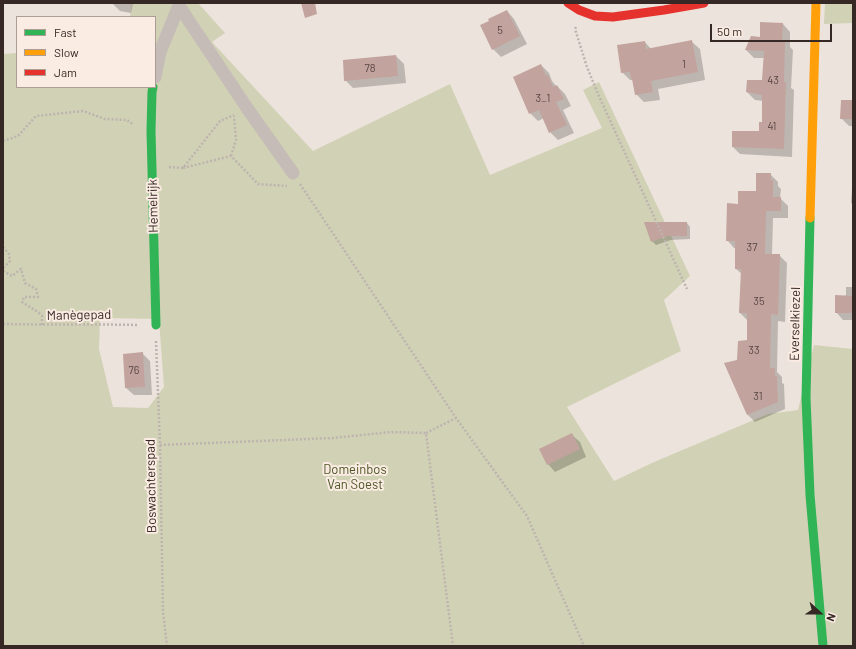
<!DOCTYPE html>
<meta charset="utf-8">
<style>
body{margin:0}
#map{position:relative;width:856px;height:649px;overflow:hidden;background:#ede3dd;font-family:Barlow,sans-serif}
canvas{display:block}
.frame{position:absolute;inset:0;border:4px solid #362825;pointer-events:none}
.legend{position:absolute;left:16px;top:16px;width:140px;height:72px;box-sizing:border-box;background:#fbece3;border:1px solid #ac9e97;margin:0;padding:5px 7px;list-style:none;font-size:12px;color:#362825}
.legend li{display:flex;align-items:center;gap:8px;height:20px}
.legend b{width:20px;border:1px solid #ac9e97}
.north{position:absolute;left:800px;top:593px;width:40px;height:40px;-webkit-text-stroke:3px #fbece3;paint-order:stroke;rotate:111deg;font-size:11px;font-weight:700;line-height:16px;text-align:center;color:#362825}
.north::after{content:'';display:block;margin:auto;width:14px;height:18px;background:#362825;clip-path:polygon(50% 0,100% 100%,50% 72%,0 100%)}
.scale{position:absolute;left:710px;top:24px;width:122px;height:18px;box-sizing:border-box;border:2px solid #362825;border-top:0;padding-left:5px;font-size:12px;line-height:14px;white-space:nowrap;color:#362825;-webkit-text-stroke:3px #fbece3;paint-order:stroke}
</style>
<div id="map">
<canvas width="856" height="649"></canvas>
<div class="frame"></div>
<ul class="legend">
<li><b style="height:5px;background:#30b455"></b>Fast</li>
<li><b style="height:5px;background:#ff9f0a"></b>Slow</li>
<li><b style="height:5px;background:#e5322d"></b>Jam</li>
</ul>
<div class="north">N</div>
<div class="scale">50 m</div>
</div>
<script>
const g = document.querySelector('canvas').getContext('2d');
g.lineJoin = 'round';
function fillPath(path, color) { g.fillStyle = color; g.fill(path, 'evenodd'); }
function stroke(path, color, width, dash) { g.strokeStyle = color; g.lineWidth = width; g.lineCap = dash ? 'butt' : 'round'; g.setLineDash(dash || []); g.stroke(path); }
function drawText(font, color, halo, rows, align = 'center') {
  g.font = font + ' Barlow,sans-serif'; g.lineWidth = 4; g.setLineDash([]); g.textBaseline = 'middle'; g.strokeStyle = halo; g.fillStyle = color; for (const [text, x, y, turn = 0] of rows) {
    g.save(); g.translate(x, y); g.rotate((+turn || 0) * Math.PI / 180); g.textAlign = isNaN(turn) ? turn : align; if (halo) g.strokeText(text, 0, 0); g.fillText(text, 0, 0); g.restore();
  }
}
const green = new Path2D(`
 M132,3H198L225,33L212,42L313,151L450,84L490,175L602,128L583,90L599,82L690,276L664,300L681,351L567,407L614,481L654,462L768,414L798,410L814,345L853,349V646H3V54L17,53V87H155V17H130ZM100,318L159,319L164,387L148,408L113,407L99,349Z
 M825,3H853V23L824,24Z`);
const shadow = new Path2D(`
 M112,3H133L131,13L120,11Z
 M507,11L514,19L527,44L501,57L493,49Z
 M783,24L790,32V47L793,50L791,88L794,90L792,157L740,154L733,147L760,132L763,123V101L755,100L747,92L763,81L764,58H754L746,50L751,37L761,38Z
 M852,40H853V53L852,52Z
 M645,42L651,49L692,42L700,49L705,80L658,89L660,100L644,102L636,94L633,80H630L622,72Z
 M396,56L404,64L406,83L353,88L345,80Z
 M541,65L549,73L552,81L556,86H557L565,94L571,106L563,110L574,133L558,140L550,132L544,118L538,121L530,113Z
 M852,99H853V126H849L841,118L852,101Z
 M770,174L778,182V186L781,189L780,198L788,206V218H773L772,255H779L787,263L785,322L778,321L777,372L782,377V383L784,384L785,409L755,422L748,415L725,364L738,360L748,341V321L740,313L742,274L736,269V248H734L727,240L739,205L757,192Z
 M852,189H853V204L851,203Z
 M687,223L690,227V239L671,240L656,245L652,241Z
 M846,287H853V320H843L836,312L845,297V295H846Z
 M143,354L150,361L152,395H134L126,388Z
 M572,435L580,442L586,457L555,472L548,464Z`);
const building = new Path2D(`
 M301,3H315L317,14L305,18Z
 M507,10L520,36L492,50L480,25L489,21L488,19Z
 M760,22L783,23L782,41H785L784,82H786L784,149L732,147V131H759V122H762V95L746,92L747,80H762L764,51L745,50L751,36L760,37Z
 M692,40L698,72L651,81L653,92L635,95L632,79H631L630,72L621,73L617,45L645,41L646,49Z
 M396,55L398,76L344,81L343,60Z
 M541,64L546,76L548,75L553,87L557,85L564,99L556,102L567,125L549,133L539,110L529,114L513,77Z
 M841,100H853V119H840Z
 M756,173H771V180H773V197H781V211H766L765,254H780L778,315L771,314L770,368H775V376H777L778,402L747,415L724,363L737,360L738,341L747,340V313H739L741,269H735V241H726L727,203L738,204V191H756Z
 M644,222H687V236H667L651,242Z
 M835,295L853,296V313H835Z
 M143,352L145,387L125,388L123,354Z
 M572,433L580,449L547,465L539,449Z`);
const path = new Path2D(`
 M576,27L575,29L587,67L598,94L687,289
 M3,141L18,136L36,116L83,111L105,119L127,120L134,125
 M231,156L236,140L234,116
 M169,167L183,168L220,121L234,115
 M183,168L231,156L258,184L287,186
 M300,184L456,418L527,516L584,646
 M3,247L9,254L10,261L3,268
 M3,271L12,276L21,269L25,283L36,289L38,297H24L22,302L38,312L42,316V325
 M3,324C48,325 93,324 138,325
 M156,341L160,445L163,612L167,646
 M426,433L456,418
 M160,445L333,438L391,432L426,433L453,646`);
const street = new Path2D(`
 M179,6L247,108L293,173
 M155,77L160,52L180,3`);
const fast = new Path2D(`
 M153,87L152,92L151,131L156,325
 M810,218L806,398L810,495L823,646`);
const slow = new Path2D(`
 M810,218L816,3`);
const jam = new Path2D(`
 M568,3L579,10L595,16L613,17L664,10L704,3`);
const numberNames = [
 ["5",500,30],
 ["1",684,64],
 ["78",370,68],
 ["43",773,80],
 ["3_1",543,98],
 ["41",772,126],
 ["37",752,247],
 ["35",759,301],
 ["33",754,350],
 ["76",134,370],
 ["31",758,396]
];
const streetNames = [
 ["Hemelrijk",153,206,-91],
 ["Manègepad",79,315,-1],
 ["Everselkiezel",795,324,-89],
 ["Boswachterspad",151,486,-91]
];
const parkNames = [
 ["Domeinbos",355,470],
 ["Van Soest",355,485]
];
fillPath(green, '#d1d1b5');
fillPath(shadow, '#0003');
fillPath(building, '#c2a39d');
stroke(path, '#beb4af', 2.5, [2, 2]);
stroke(street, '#c5bbb7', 13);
stroke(fast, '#30b455', 9);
stroke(slow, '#ff9f0a', 9);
stroke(jam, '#e5322d', 9);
drawText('11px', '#594743', null, numberNames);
drawText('13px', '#362825', '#fbece3', streetNames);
drawText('13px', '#4c5626', '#fbece3', parkNames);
</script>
